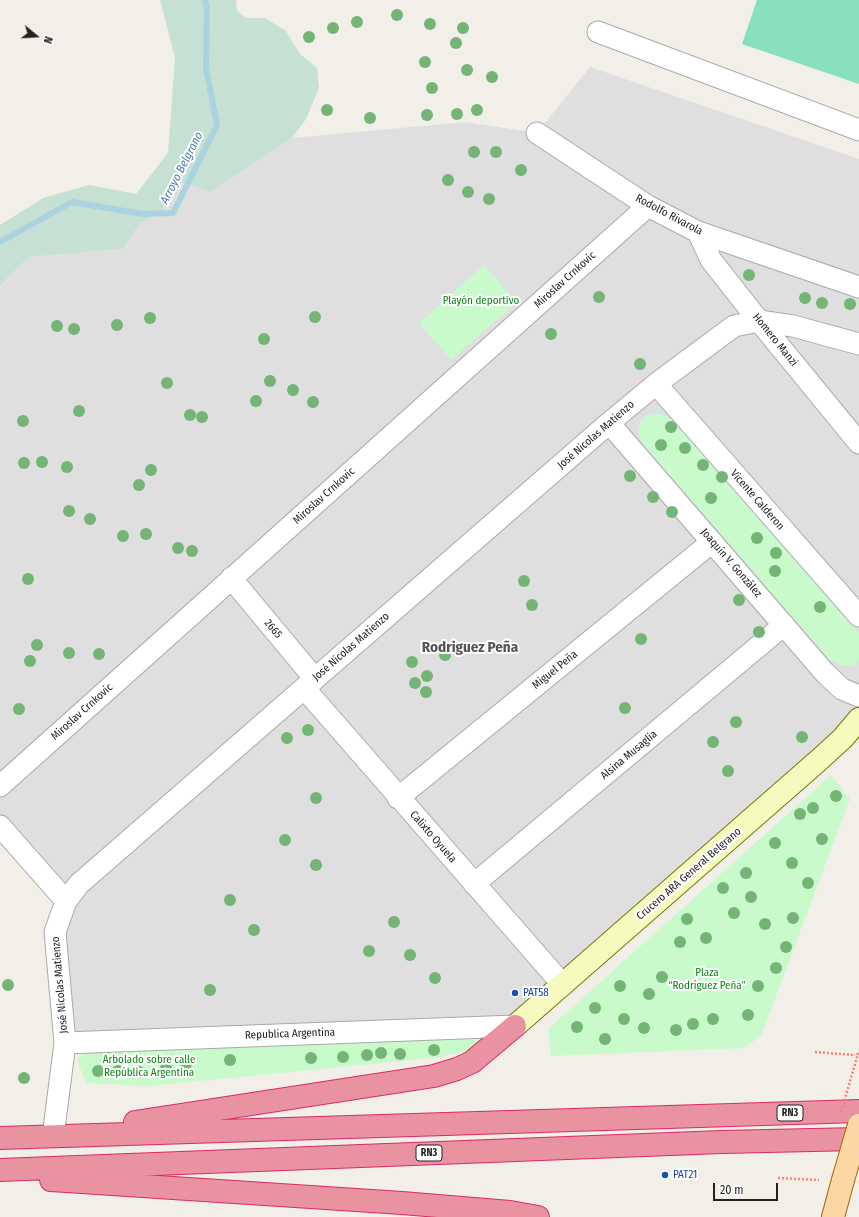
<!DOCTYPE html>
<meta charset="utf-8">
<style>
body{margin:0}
#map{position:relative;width:859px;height:1217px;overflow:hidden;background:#f2efe9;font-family:"Fira Sans Condensed",sans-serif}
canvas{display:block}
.north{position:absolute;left:16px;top:16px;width:40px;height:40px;-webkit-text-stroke:3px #fff;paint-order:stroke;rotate:108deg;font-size:11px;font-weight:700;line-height:16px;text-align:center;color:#222}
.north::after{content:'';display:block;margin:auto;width:14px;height:18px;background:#222;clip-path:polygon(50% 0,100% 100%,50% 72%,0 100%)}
.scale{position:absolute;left:713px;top:1183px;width:65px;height:18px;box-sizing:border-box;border:2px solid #222;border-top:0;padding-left:5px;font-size:12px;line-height:14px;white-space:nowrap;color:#222;-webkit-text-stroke:3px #fff;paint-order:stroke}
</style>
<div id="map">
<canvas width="859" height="1217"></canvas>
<div class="north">N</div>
<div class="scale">20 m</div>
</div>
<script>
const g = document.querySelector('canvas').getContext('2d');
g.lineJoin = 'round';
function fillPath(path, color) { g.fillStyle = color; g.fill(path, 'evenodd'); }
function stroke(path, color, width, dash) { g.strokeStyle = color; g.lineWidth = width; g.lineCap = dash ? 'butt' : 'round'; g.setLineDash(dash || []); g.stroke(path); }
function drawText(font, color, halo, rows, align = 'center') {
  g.font = font + ' "Fira Sans Condensed",sans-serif'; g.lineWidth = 4; g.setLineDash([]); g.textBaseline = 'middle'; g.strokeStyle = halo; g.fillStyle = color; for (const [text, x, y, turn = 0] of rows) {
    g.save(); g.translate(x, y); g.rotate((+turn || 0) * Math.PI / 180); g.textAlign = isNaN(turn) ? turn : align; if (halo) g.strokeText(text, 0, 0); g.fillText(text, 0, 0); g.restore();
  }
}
const residential = new Path2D(`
 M590,67L859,159V719L515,1026L65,1043L62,910L0,826V287L29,257L123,249L140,223L161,213L179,181L210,192L292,138L465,122L537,133Z`);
const wetland = new Path2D(`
 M160,0H236L237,11L246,18H265L286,31L300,54L317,68L319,88L306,119L292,138L210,192L179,181L161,213L140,223L123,249L29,257L0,286V225L43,198L89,185L136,194L168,153L175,58Z`);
const park = new Path2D(`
 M484,265L517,302L451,360L419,323Z
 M658,413L666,416L672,420L859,633C859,638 859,654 859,659C854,672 838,664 830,660L642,443C637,434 637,419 648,415C651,414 655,414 658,413Z
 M831,775L850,799L761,1036L744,1048L551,1056L548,1029Z
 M448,1036L496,1043L442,1057L149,1086L86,1083L77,1060L86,1049Z`);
const pitch = new Path2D(`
 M757,0H859V84L742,44Z`);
const stream = new Path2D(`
 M0,242L72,202L143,214L173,213L217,125L206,68L207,10L205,0`);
const path = new Path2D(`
 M815,1052L854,1055
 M778,1178L819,1180`);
const street = new Path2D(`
 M598,32L859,130
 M537,133L648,206L698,232L859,287
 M698,232L711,260L759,321L859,443
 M656,384L859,616
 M609,423L825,673L842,689L859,696
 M231,578L315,679
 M304,688L563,985
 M0,786L648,206
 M398,798L712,542
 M0,826L66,901
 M474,884L784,625
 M65,1043L515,1026
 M53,1136L65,1043L55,932L66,901L79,884L609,423L656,384L734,326L759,321L793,326L859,344`);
const secondary = new Path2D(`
 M515,1026L819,760L843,738L859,719`);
const primary = new Path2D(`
 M833,1217L843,1180`);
const highway = new Path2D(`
 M135,1122L434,1076L457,1069L472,1062L515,1026
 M0,1138L859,1111
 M0,1170L722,1142L859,1139
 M51,1180L402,1203L510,1212L538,1217`);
const pathBridge = new Path2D(`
 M841,1112L858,1054L854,1055`);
const primaryBridge = new Path2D(`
 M843,1180L859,1125`);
const trees = [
 [397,15],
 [357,22],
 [430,24],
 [333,28],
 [463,28],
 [309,37],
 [456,43],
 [425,62],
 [467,70],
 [492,77],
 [432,88],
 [327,110],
 [477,110],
 [457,114],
 [427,115],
 [370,118],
 [474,152],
 [496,152],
 [521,170],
 [448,180],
 [468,192],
 [489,199],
 [749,275],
 [599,297],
 [805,298],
 [822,303],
 [850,304],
 [315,317],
 [150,318],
 [117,325],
 [57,326],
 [74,329],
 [551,334],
 [264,339],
 [640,364],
 [270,381],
 [167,383],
 [293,390],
 [256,401],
 [313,402],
 [79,411],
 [190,415],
 [202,417],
 [23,421],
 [671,427],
 [661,445],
 [685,448],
 [42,462],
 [24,463],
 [703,465],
 [67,467],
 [151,470],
 [630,476],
 [722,477],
 [139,485],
 [653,497],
 [711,498],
 [69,511],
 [672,512],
 [90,519],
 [146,534],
 [123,536],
 [757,538],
 [178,548],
 [192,551],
 [776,553],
 [775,571],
 [28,579],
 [524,581],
 [739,600],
 [532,605],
 [820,607],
 [759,632],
 [641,639],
 [37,645],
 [69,653],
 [99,654],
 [445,655],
 [30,661],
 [412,662],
 [427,676],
 [415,683],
 [426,692],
 [625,708],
 [19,709],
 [736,722],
 [308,730],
 [802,737],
 [287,738],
 [713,742],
 [728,771],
 [836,796],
 [316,798],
 [813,808],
 [800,814],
 [822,839],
 [285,840],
 [775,843],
 [792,863],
 [316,865],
 [746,873],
 [808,883],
 [723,888],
 [751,897],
 [230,900],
 [734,913],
 [793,918],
 [687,919],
 [394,922],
 [765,924],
 [254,930],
 [706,938],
 [680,942],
 [786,947],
 [369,951],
 [410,955],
 [776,968],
 [662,977],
 [435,978],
 [8,985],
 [620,986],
 [758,986],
 [210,990],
 [649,994],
 [595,1008],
 [748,1015],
 [624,1019],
 [713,1019],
 [693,1024],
 [577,1027],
 [644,1028],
 [676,1030],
 [605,1039],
 [434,1050],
 [381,1053],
 [400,1054],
 [367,1055],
 [343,1057],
 [311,1058],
 [230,1060],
 [186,1064],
 [166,1068],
 [98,1071],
 [118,1071],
 [139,1072],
 [24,1078]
];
const markers = [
 [515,993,4,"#1a4fb4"],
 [665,1175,4,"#1a4fb4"]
];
const shields = [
 [790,1113,26],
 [429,1153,26]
];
const shieldNames = [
 ["RN3",790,1113],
 ["RN3",429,1153]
];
const streetNames = [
 ["Rodolfo Rivarola",669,215,28],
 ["Miroslav Crnkovic",565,280,-42],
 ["Homero Manzi",775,340,51],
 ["José Nicolas Matienzo",596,435,-41],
 ["Miroslav Crnkovic",324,496,-42],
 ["Vicente Calderon",757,500,49],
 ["Joaquín V. González",731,563,49],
 ["2665",273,629,50],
 ["José Nicolas Matienzo",351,647,-41],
 ["Miguel Peña",555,670,-39],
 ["Miroslav Crnkovic",82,712,-42],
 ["Alsina Musaglia",629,755,-40],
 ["Calixto Oyuela",433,837,49],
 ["Crucero ARA General Belgrano",689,874,-41],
 ["José Nicolas Matienzo",60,985,-95],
 ["Republica Argentina",290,1034,-2]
];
const parkNames = [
 ["Playón deportivo",481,301],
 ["Plaza",707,973],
 ["“Rodríguez Peña”",707,986],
 ["Arbolado sobre calle",149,1060],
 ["República Argentina",149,1073]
];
const transitNames = [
 ["PAT58",523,993],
 ["PAT21",673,1175]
];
const waterNames = [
 ["Arroyo Belgrano",182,168,-63]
];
const districtNames = [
 ["Rodriguez Peña",470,648]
];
fillPath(residential, '#e0dfdf');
fillPath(wetland, '#c6e0d4');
fillPath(park, '#c8facc');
fillPath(pitch, '#88e0be');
stroke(stream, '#aad3df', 6);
stroke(street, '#a9a9a9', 23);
stroke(secondary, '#707d05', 24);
stroke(primary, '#a06b00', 24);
stroke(highway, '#dc2a67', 24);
stroke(path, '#fa8072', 2.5, [2, 2]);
stroke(street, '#fff', 21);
stroke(secondary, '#f7fabf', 22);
stroke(primary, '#fcd6a4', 22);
stroke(highway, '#e892a2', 22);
stroke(primaryBridge, '#a06b00', 24, []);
stroke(pathBridge, '#fa8072', 2.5, [2, 2]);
stroke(primaryBridge, '#fcd6a4', 22);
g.fillStyle = '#74b475';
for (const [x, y] of trees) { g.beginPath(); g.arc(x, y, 6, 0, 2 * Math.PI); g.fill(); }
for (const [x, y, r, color] of markers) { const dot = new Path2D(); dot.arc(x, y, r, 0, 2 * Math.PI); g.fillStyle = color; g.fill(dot); stroke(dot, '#fff', 1.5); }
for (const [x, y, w] of shields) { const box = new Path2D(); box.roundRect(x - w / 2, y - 8, w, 16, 3); g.fillStyle = '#fff'; g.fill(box); stroke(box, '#222', 1); }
drawText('bold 10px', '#222', null, shieldNames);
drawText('11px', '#222', '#fff', streetNames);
drawText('11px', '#0c8416', '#fff', parkNames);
drawText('11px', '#164399', '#fff', transitNames, 'left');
drawText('italic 12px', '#4a7aab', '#fff', waterNames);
drawText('bold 15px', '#555', '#fff', districtNames);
</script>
